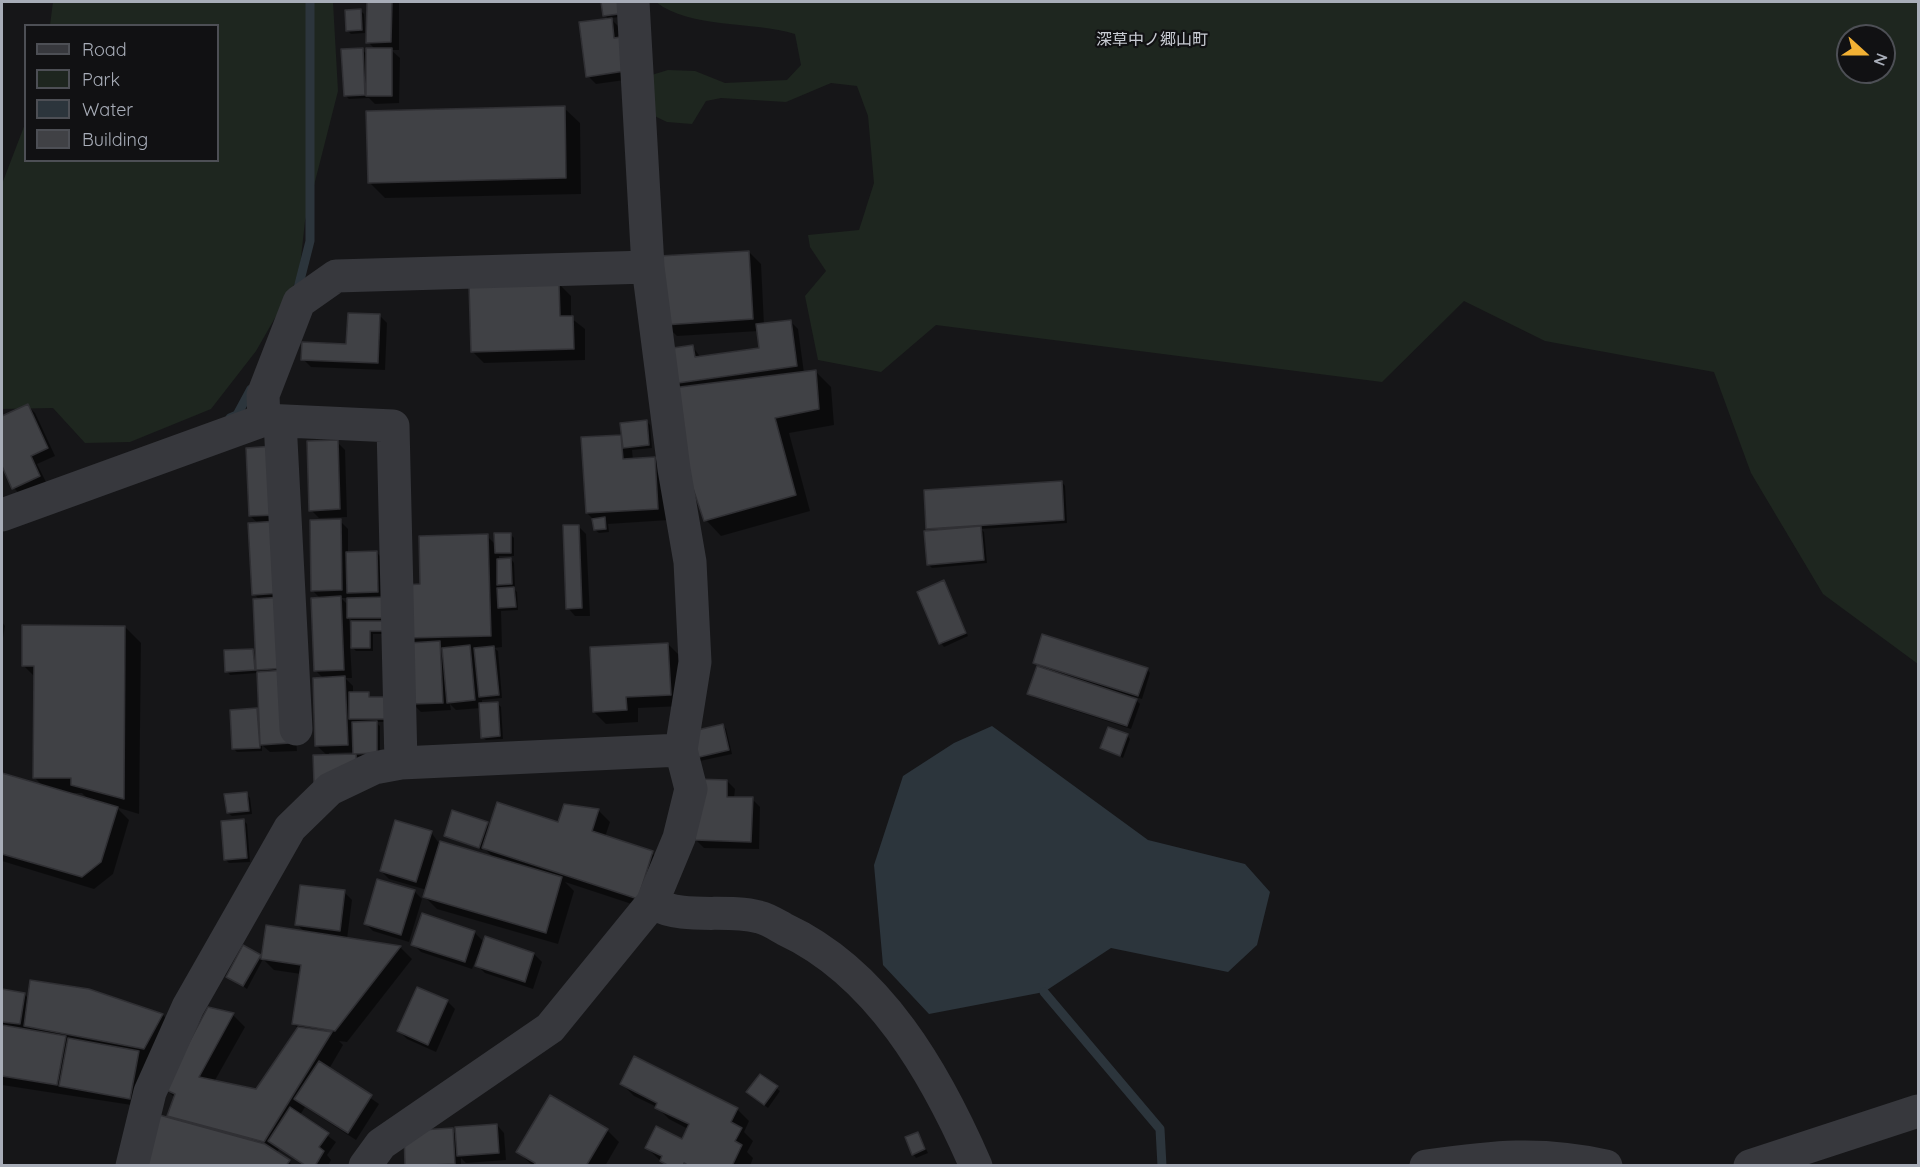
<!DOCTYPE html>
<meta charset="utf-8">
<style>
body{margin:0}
#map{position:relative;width:1920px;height:1167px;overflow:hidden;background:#161618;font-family:Quicksand,sans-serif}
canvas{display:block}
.frame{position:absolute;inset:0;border:3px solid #a8adb8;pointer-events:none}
.legend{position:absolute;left:24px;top:24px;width:195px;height:138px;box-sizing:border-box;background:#111113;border:2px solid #4d4f55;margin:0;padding:8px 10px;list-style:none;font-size:18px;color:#a8adb8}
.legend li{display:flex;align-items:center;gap:12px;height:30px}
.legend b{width:30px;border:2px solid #4d4f55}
.north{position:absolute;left:1836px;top:24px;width:60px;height:60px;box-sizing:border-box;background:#111113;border:2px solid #4d4f55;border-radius:50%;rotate:111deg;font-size:16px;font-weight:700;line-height:24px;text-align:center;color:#a8adb8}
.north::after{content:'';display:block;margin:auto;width:21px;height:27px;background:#f2b134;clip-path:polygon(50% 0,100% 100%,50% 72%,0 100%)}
</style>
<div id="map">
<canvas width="1920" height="1167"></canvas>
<div class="frame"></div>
<ul class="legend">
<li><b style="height:8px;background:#37383d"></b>Road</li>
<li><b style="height:16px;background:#1e261f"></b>Park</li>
<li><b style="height:16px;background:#2c353c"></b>Water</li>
<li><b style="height:16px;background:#404145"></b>Building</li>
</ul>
<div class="north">N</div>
</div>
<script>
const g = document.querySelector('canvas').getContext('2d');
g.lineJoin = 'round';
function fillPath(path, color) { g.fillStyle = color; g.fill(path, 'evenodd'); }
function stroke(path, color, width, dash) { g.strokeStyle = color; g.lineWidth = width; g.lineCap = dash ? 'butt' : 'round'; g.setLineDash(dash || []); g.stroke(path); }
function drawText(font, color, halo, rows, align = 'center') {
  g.font = font + ' Quicksand,"Noto Sans JP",sans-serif'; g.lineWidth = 4.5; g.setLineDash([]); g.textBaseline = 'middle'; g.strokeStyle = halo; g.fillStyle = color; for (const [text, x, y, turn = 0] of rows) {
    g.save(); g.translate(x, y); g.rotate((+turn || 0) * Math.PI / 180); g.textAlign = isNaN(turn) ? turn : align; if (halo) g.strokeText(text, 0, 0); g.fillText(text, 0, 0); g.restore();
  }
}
const green = new Path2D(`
 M53,2H333L338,91L305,221L299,276L256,351L211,409L130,442L85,443L53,408L2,409V184L25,124L26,160H218V26L50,25Z
 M656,2H1918V664L1823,594L1751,473L1714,372L1545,341L1464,301L1382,382L936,325L881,372L818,360L805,296L826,271L810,247L808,235L859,230L874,183L868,116L857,86L831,83L786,102L721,98L706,101L692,124L667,122L646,112L645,77L668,70L695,71L725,83L787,80L801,65L795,34C753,21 690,29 656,2ZM1848,36H1884V72H1848Z`);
const water = new Path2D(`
 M992,726L1148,840L1245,864L1270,892L1257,945L1228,972L1111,948L1044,992L929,1014L883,965L874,865L903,776L954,743Z`);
const shadow = new Path2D(`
 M368,2H399V50H391L400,58L399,103L375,104L369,98L349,99L345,95L362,49L367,55L376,50L368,42Z
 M603,2H628L630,16L610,18L619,27L632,79L596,84L588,76L609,20L605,15Z
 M361,11L364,14L365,33L351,34L347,30Z
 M564,108L580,123L581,194L385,198L369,182Z
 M749,252L761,264L764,325L790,321L798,329L804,373L815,371L831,387L834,425L789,433L810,511L721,536L706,520L673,383L693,347L701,358L761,349L759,331L677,336L665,324Z
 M559,284L571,296V318L585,329V360L484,363L472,351Z
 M379,315L387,323L385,370L311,367L303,359L348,345Z
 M28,406L35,413L55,456L37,464L47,484L21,496L14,488L2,462V417Z
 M647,422L650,425L652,448L632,450L633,460L654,458L666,470L669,520L608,524L609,532L599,533L595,530L594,520L587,513L620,436L624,440Z
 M337,442L345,450L347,517L319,518L311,510Z
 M273,447L297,751L270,752L262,745V751L237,752L234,749L256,710L260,714L258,673L230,675L227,671L253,650L257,655L260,600L254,594L259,524L250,516Z
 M1062,482L1065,486L1067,523L981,529L984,532L987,563L932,568L928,564L932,532L928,528Z
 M340,521L348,529V553L376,552L384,560L391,634H373V651H356L350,645L352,678H345L353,686V694H368L392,722H375L380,726V756L356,757L363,764L328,756L317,746L324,679L316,671L321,599L313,591ZM341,598H349V606ZM349,618L353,621V635H350ZM354,752L357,756H329V753Z
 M578,526L586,534L590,616H575L568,608Z
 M510,534L514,538V556H499V560L511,559L514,563L515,587H512L517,592L518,610L501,611L502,647L494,648L498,651L502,698L482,700V704H498L501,707L503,739L486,740L482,737L481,708L456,710L450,704L451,710L421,712L413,704L410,644L422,586L487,536L496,545Z
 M943,582L968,636L944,647L941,643Z
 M2,622L5,626L2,644Z
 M125,627L141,643L139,814L116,807L129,820L113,874L94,889L2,861V775L44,787L35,778L36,678L23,665ZM69,793H82L89,800Z
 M668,644L680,656L682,706L638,708V722L606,724L594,712Z
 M1034,662L1147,669L1150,673L1142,699L1132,696L1140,704L1131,729L1033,697L1029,693L1038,666Z
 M723,725L726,729L732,754L700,761L697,757Z
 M1127,735L1130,739L1123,758L1102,748Z
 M727,781L735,789L734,798L752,799L760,807L759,849L704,848L696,840Z
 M247,794L250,798L252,814L232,816L228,813Z
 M598,810L610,822L605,837L652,853L664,865L650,910L565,882L574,891L558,944L437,909L425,897L427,890L389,879L381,871L431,832L438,842L495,859L483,847L482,850L445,835L487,823L490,827L559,823Z
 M244,821L247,824L250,862L229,863L225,859Z
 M414,891L422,899L409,942L373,931L365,923Z
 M344,892L352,900L347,939L400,947L412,959L347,1042L339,1041L343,1045L329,1069L379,1104L356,1140L305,1107L300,1115L336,1142L327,1155L331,1160L328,1166H304L279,1149L276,1153L294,1166H147L175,1098L166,1089L233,1015L245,1027L214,1082L257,1091L299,1029L293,1024L301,974L274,970L263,959L247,989L228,976L305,932L296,924Z
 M423,915L475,933L485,943L486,938L534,954L542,962L533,989L485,973L477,965L481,955L478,954L472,969L421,952L413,944Z
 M88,990L163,1015L174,1027L156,1060L147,1058L138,1106L2,1085V991L24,994L29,999Z
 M447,1001L455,1009L436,1052L407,1039L399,1031Z
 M760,1076L780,1091L768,1108L752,1096Z
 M622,1084L737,1109L749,1121L744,1132L753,1141L747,1152L753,1158L750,1166H666L647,1148L683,1141L688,1129L669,1119L657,1107L634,1096Z
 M497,1125L504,1133L506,1160L466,1163L461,1158V1166H407L452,1130L457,1135Z
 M607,1130L619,1142L605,1166H533L518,1152Z
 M918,1133L928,1153L916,1158L913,1154Z`);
const stream = new Path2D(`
 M297,292L310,241V2
 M230,418L237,415L251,389
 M1044,992L1160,1129L1162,1166`);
const building = new Path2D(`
 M367,2H392L391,42L366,43Z
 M601,2H625L627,13L603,16Z
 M361,9L362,30L346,31L345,10Z
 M612,18L614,38L621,37L625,71L586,77L579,22Z
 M363,48L365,95L344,96L341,49Z
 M366,48H392V96H366Z
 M565,106L566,178L368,183L366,111Z
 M749,251L753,319L664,325L659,256Z
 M559,283L560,316H573L574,349L471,352L469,285Z
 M348,313L380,314L378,363L301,360L302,342L346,344Z
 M791,320L797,366L671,384L666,349L693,345L695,357L759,348L756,324Z
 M816,370L819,409L775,418L796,495L704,521L678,444L672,388Z
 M28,404L48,448L31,456L40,476L12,489L2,466V416Z
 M647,420L649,445L623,448L620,423Z
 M621,435L623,459L655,457L658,509L586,513L581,437Z
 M338,440L340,509L309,511L307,441Z
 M274,446L277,515L249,516L246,448Z
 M1062,481L1064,520L926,529L924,490Z
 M605,517L606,529L594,530L592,519Z
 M341,519L342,590L311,591L310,520Z
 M278,521L282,593L252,595L248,523Z
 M563,525H579L582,608L566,609Z
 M981,526L984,560L927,565L924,531Z
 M494,533H511V553H495Z
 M488,534L491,636L406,638L404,585L420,584L419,536Z
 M377,551L378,592L347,593L346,552Z
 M511,558L512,584L497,585V559Z
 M944,580L966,633L939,644L917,592Z
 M514,587L516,607L498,608L497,588Z
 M341,596L344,670L314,671L311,598Z
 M282,597L286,668L256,670L253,599Z
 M388,597V618H347V598Z
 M351,621H387L388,631H370V648H351Z
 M22,625L125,626L124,799L71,785V778H33L34,666H22Z
 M1042,634L1148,668L1138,696L1033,663Z
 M440,641L443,703L411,704L408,643Z
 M668,643L671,695L626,697L627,710L593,712L590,647Z
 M470,645L475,700L447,703L442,648Z
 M494,646L499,695L479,697L474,648Z
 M253,649L255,670L225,672L224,650Z
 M1037,666L1137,699L1127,726L1027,694Z
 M286,670L290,743L260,745L257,672Z
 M345,676L348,745L315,746L313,678Z
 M349,692H369V697H389V719H349Z
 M498,702L500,736L481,738L479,703Z
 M257,708L260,748L232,749L230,710Z
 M377,721V753L353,754L352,722Z
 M723,724L729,750L695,758L689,732Z
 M1108,727L1128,734L1120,756L1100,748Z
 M356,754L357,775L314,784L313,755Z
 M2,773L118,807L101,862L82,877L2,854Z
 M696,779L727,780V797H753L751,842L695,840Z
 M247,792L249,811L227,813L224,794Z
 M497,802L558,822L564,804L599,809L592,831L653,851L638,899L482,848Z
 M452,810L488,822L479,848L444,836Z
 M244,819L247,858L224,860L221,821Z
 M395,820L432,831L416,882L380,871Z
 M440,841L562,877L546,933L423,897Z
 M377,879L415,890L401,935L364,924Z
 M300,885L345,890L340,931L295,925Z
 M422,913L475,931L465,962L411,945Z
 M266,925L401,946L335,1031L292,1024L301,965L261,959Z
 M485,936L534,953L525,982L475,966Z
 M243,945L261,955L243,986L226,977Z
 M30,980L89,989L163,1014L144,1049L24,1026Z
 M417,987L448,1000L428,1045L397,1031Z
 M2,989L25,993L20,1024L2,1022Z
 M208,1007L234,1013L199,1077L256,1089L298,1027L332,1032L264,1142L167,1116L175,1094L164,1089Z
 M2,1025L66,1036L57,1085L2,1076Z
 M68,1038L139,1051L130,1099L59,1086Z
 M634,1056L738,1108L731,1122L742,1128L735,1141L742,1145L732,1166H689L684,1163L683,1166H669L660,1161L662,1156L645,1148L656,1126L682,1139L689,1124L655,1108L657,1103L620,1084Z
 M319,1061L372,1095L348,1133L294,1099Z
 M760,1074L778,1086L764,1105L746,1092Z
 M550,1095L608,1129L586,1166H534L535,1163L516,1152Z
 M290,1107L329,1133L319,1147L324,1151L315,1166H306L268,1141Z
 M152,1113L265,1144L290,1160L286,1166H145Z
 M497,1124L499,1153L457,1156L455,1127Z
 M453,1128L455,1164L405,1166L404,1131Z
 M918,1132L925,1149L912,1155L905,1137Z`);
const minor = new Path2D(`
 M264,420L393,426L401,763
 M280,421L296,729
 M2,515L264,420L263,395L299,302L336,276L648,267
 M652,903C685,921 724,908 759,917C768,919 777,925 784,929C879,973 936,1074 976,1166
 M132,1166L150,1092L188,1007L290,828L330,789L374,768L401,763L681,750
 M365,1166L381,1144L550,1028L652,903L679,838L691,789L681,750L695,662L690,562L674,469L648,267L633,2
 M1426,1166C1492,1157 1540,1151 1606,1166
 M1750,1166L1918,1111`);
const neighbourhoodNames = [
 ["深草中ノ郷山町",1152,40]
];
fillPath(green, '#1e261f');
fillPath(water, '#2c353c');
fillPath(shadow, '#0007');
stroke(stream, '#2c353c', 9);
fillPath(building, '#404145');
stroke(building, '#303034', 1.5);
stroke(minor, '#37383d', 33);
drawText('16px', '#c9ccd4', '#111113', neighbourhoodNames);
</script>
